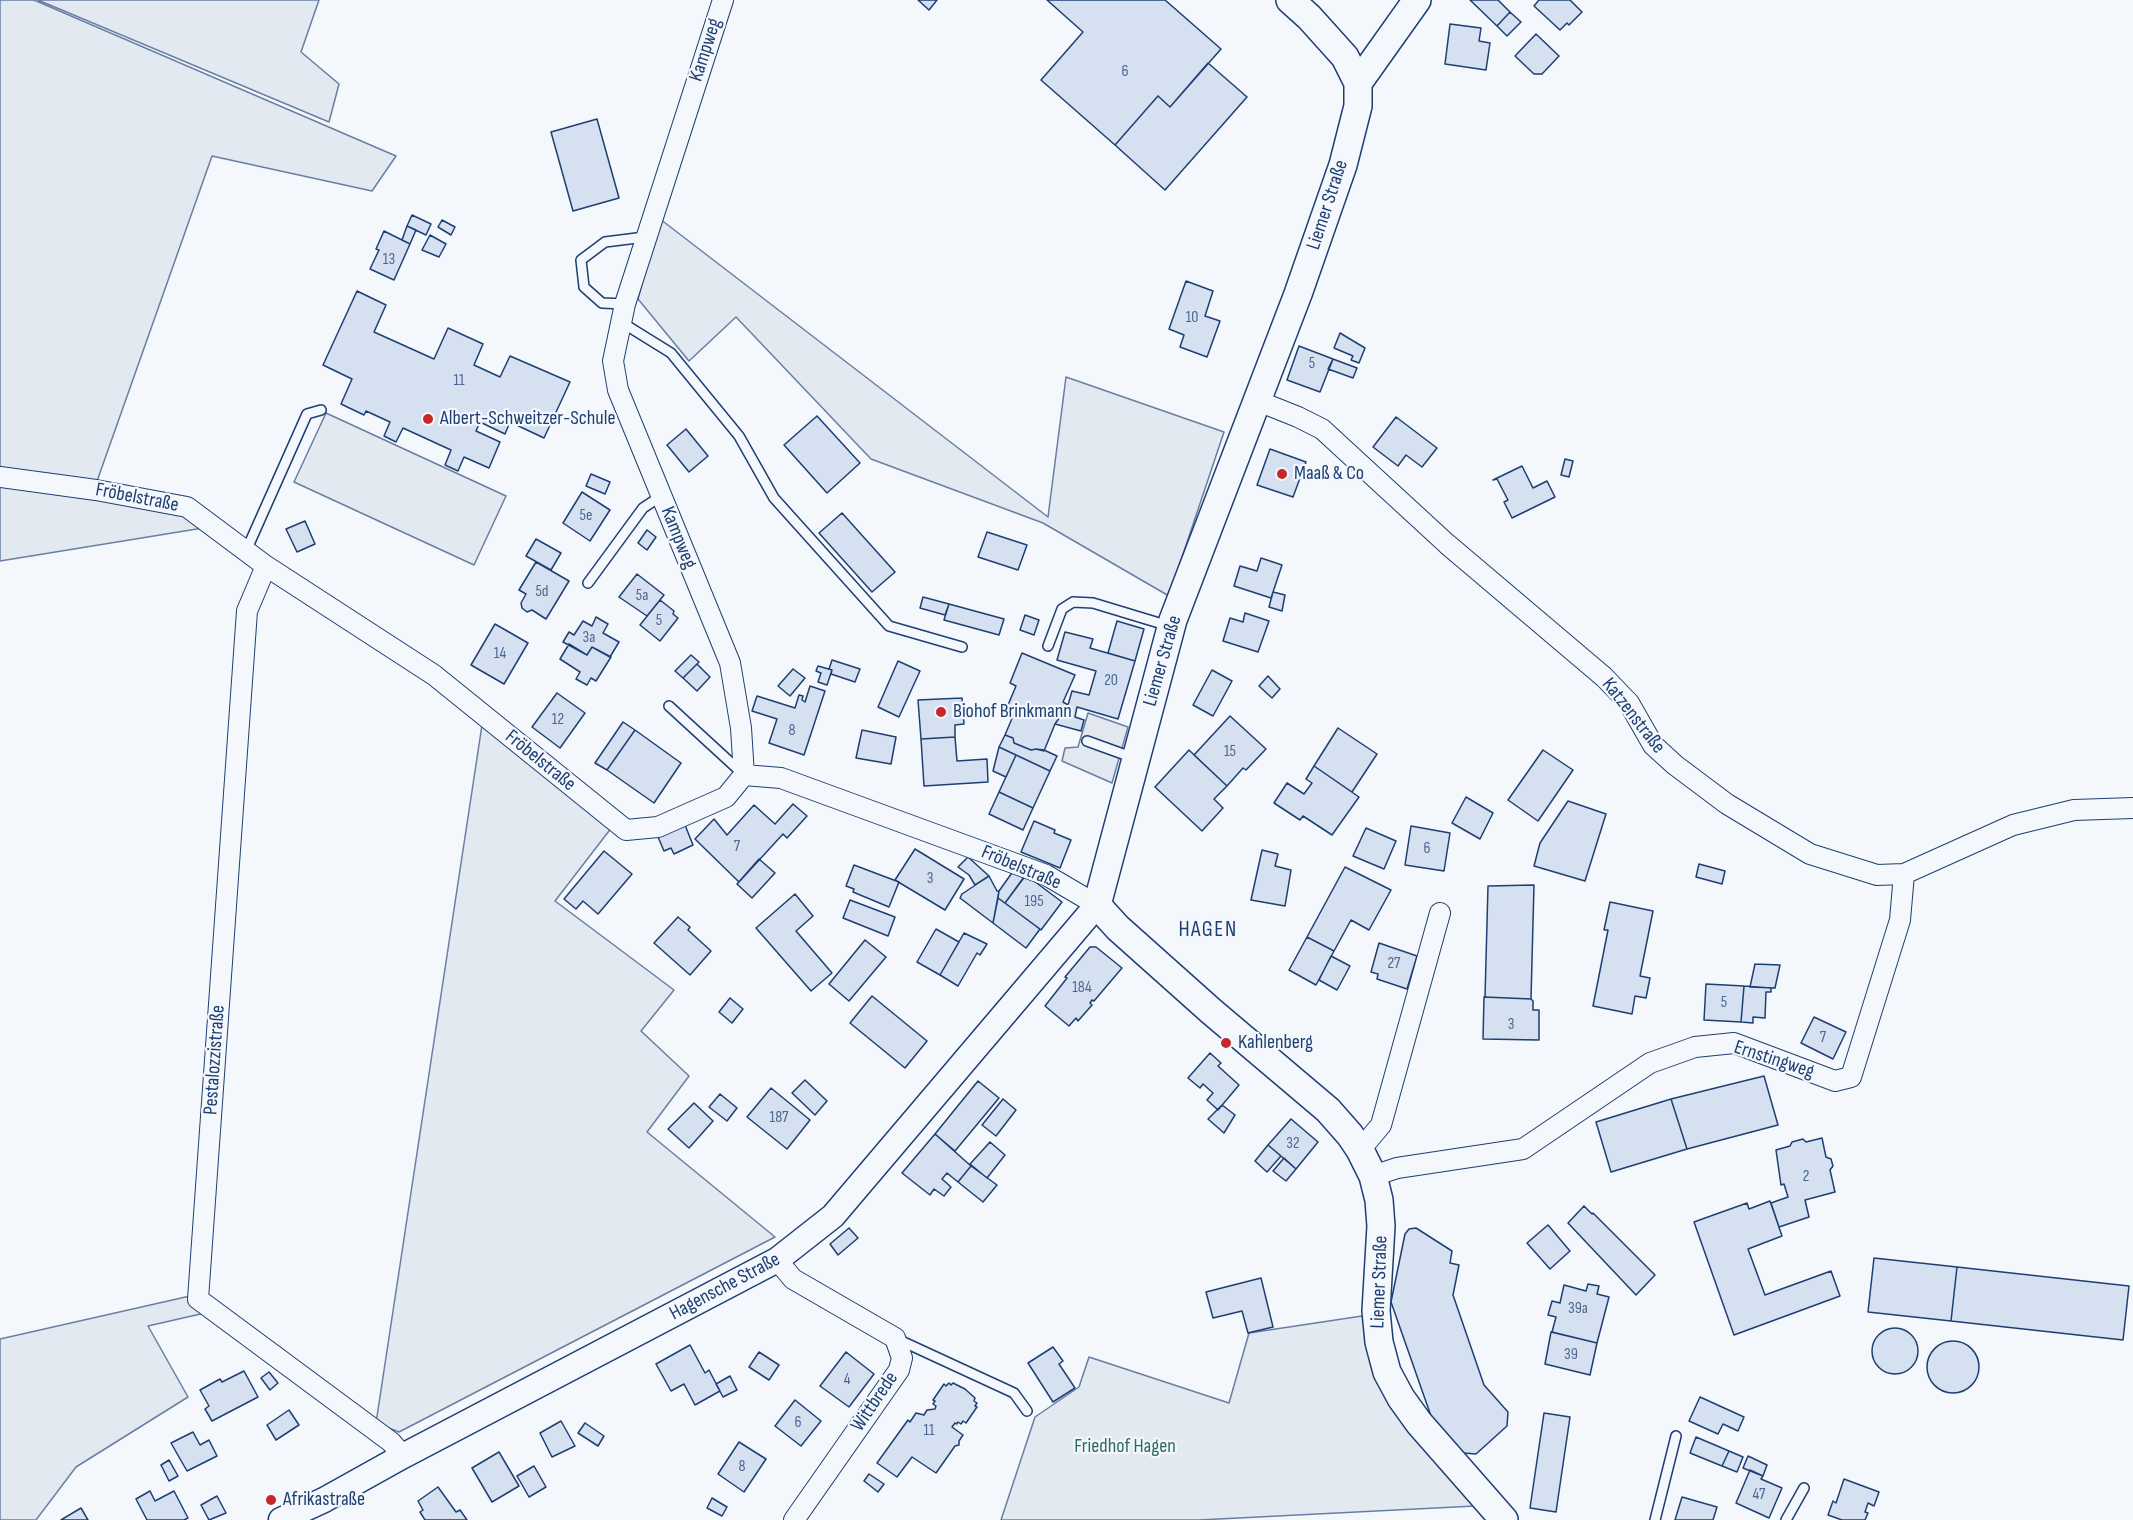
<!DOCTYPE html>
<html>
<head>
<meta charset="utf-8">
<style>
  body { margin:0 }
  canvas { display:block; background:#f4f7fb }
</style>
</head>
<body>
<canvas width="2133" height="1520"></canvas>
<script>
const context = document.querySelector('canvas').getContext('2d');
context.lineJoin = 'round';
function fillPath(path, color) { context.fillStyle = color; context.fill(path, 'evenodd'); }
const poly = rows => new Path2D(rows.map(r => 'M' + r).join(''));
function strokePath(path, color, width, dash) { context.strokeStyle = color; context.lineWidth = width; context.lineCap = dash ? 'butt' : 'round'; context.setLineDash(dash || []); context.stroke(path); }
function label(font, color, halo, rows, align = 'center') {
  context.font = font + ' "Sofia Sans Condensed",sans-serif'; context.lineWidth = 4.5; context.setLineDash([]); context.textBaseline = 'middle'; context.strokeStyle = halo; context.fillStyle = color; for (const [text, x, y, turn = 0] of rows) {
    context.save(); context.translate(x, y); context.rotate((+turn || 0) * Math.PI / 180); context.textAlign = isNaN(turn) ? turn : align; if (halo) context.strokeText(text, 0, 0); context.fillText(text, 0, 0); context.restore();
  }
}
const green = poly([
  [0,0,34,0,396,156,372,191,212,156,96,484,0,470,0,0],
  [38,0,319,0,301,52,339,84,329,122,38,0],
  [660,219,1048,517,1066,377,1224,432,1169,596,1043,523,871,459,736,317,689,361,638,299,660,219],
  [326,413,506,496,474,565,294,482,326,413],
  [0,483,181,513,203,528,0,561,0,483],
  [482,725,619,818,555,901,674,990,641,1031,689,1076,647,1132,775,1237,399,1432,376,1423,482,725],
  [190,1296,205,1313,148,1326,188,1397,76,1467,36,1520,0,1520,0,1339,190,1296],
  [1362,1316,1382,1377,1475,1506,1199,1520,1001,1520,1035,1417,1079,1387,1089,1357,1229,1403,1249,1333,1362,1316]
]);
const parking = poly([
  [1088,713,1128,727,1112,783,1062,761,1065,748,1078,747,1088,713]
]);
const building = poly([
  [918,0,937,0,929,10,918,0],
  [1047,0,1165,0,1221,49,1170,107,1158,96,1115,145,1041,80,1083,32,1047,0],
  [1470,0,1498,0,1510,12,1497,26,1470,0],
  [1539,0,1570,0,1582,12,1569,25,1567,23,1560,30,1534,6,1539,0],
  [1510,12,1521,22,1507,36,1497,26,1510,12],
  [1450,24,1481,28,1479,41,1490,43,1486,70,1445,64,1450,24],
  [1536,34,1559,56,1542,74,1534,74,1515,56,1536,34],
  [1208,63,1247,97,1165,190,1115,145,1158,96,1170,107,1208,63],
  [597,119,619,198,573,211,551,132,597,119],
  [412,215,431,224,426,235,407,226,412,215],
  [442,220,455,227,451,235,438,227,442,220],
  [407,226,416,230,410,244,402,240,407,226],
  [384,231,410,244,394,280,370,269,379,250,376,249,384,231],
  [430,235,446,244,439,257,422,250,430,235],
  [1186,281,1213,291,1205,316,1220,321,1207,357,1180,347,1184,335,1169,329,1186,281],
  [357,291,386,305,374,332,434,359,448,328,483,344,474,365,500,377,510,356,570,382,544,438,510,422,505,434,480,422,476,431,500,442,489,468,464,457,458,471,445,465,451,450,403,428,396,442,384,436,390,422,366,411,364,415,341,404,352,379,323,365,357,291],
  [1340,333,1365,348,1359,363,1351,360,1353,356,1334,348,1340,333],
  [1299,346,1333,359,1320,392,1287,380,1299,346],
  [1333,359,1357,368,1353,378,1328,369,1333,359],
  [817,416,860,463,827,493,784,445,817,416],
  [1396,417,1437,448,1422,467,1406,455,1398,466,1373,447,1396,417],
  [686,429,708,456,689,472,667,445,686,429],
  [1270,449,1306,462,1293,497,1257,485,1270,449],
  [1565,459,1573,461,1569,477,1561,475,1565,459],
  [1522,466,1533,488,1547,481,1555,497,1512,518,1504,502,1508,500,1497,479,1493,480,1522,466],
  [591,474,610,482,605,494,586,486,591,474],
  [582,492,610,510,590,541,563,523,582,492],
  [842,513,895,572,872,592,819,533,842,513],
  [305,521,315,544,297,552,286,529,305,521],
  [647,530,656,537,647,550,638,543,647,530],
  [987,532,1027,545,1018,570,978,557,987,532],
  [536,539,561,553,551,570,526,556,536,539],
  [1261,558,1282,565,1271,598,1234,586,1240,566,1257,571,1261,558],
  [536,562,569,581,546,619,532,610,527,612,522,608,521,603,526,594,519,590,536,562],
  [637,574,664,595,647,616,619,597,637,574],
  [1273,592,1285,595,1282,611,1269,607,1273,592],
  [923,597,949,604,945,615,920,608,923,597],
  [660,600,674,611,673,614,678,618,660,641,640,625,660,600],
  [949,604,1004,619,999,635,944,620,949,604],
  [1245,613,1269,621,1258,652,1223,641,1230,618,1243,622,1245,613],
  [1025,615,1039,620,1034,635,1020,630,1025,615],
  [596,617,608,624,603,633,619,642,610,657,592,647,587,655,563,642,569,632,574,635,583,621,592,626,596,617],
  [1117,621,1144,629,1135,661,1108,653,1117,621],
  [495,624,528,643,504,684,471,665,495,624],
  [1065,632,1093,639,1090,648,1135,661,1118,719,1077,707,1075,717,1084,720,1081,731,1055,724,1068,705,1072,691,1089,695,1096,671,1057,660,1065,632],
  [569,644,587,655,592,647,611,657,596,681,591,678,587,685,576,679,580,672,560,659,569,644],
  [1022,653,1075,675,1063,702,1068,705,1055,724,1044,751,1036,749,1031,750,1014,743,1013,738,1005,735,1016,709,1008,705,1016,686,1010,683,1022,653],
  [691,655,699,662,683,678,675,671,691,655],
  [832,660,860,669,855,682,831,674,832,670,829,669,832,660],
  [898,661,920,671,899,717,878,707,898,661],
  [697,664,710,677,697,691,683,678,697,664],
  [818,666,832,670,827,685,818,682,821,673,816,671,818,666],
  [793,669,805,678,790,696,778,686,793,669],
  [1212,670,1232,681,1213,716,1193,705,1212,670],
  [1268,676,1280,689,1272,698,1259,686,1268,676],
  [810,686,825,691,804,755,769,743,777,719,752,711,757,696,795,708,799,695,803,696,802,700,805,702,810,686],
  [557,693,585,713,560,748,532,727,557,693],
  [962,698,964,724,955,725,955,737,921,739,918,700,962,698],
  [1230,716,1266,749,1246,770,1243,768,1227,786,1194,755,1230,716],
  [623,722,635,730,607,770,595,763,623,722],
  [1338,728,1377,754,1352,792,1314,766,1338,728],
  [635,730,681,763,654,803,607,770,635,730],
  [862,730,896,737,891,764,856,758,862,730],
  [1005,735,1013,738,1014,743,1031,750,1036,749,1044,750,1057,756,1050,771,999,747,1005,735],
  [955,737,957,761,987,759,988,782,924,786,921,739,955,737],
  [999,747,1016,755,1006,777,993,771,999,747],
  [1189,750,1227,786,1214,799,1223,808,1202,831,1155,787,1189,750],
  [1543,750,1573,770,1538,821,1508,800,1543,750],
  [1016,755,1050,771,1033,808,999,792,1016,755],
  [1314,766,1359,797,1332,835,1303,816,1300,820,1274,803,1287,783,1304,794,1312,783,1306,779,1314,766],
  [999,792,1033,808,1023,830,989,814,999,792],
  [1466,797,1493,813,1480,839,1452,823,1466,797],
  [1568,801,1606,814,1585,881,1534,866,1540,843,1568,801],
  [793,804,807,816,787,838,783,834,739,882,695,839,714,819,727,835,754,805,775,824,793,804],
  [1034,821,1055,830,1054,833,1071,840,1060,868,1021,852,1034,821],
  [685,825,693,845,674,854,671,848,664,851,658,837,685,825],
  [1411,826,1450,833,1444,871,1405,865,1411,826],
  [1366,828,1396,841,1384,869,1353,856,1366,828],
  [915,849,964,879,945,910,895,880,915,849],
  [1262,850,1278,854,1275,866,1291,870,1285,906,1251,900,1262,850],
  [604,851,632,874,598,914,583,901,576,909,564,899,604,851],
  [968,857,989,876,975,885,969,875,958,867,968,857],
  [759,859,775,873,752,898,737,884,759,859],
  [1699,864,1725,871,1722,884,1696,877,1699,864],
  [854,865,899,882,889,907,853,892,854,889,846,886,854,865],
  [1345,867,1391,890,1369,930,1351,920,1334,951,1307,937,1345,867],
  [1014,870,1024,877,1005,903,998,898,999,891,1014,870],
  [1026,875,1062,902,1041,930,1005,903,1026,875],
  [989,876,997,891,999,891,993,923,960,898,962,894,989,876],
  [1534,885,1531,999,1485,997,1488,886,1534,885],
  [795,894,813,916,796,931,832,973,811,991,756,928,795,894],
  [998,898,1040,929,1026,948,993,923,998,898],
  [850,900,895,917,888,936,843,918,850,900],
  [1610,902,1653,911,1640,976,1650,978,1646,998,1635,996,1632,1014,1593,1006,1608,930,1604,930,1610,902],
  [678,917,690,927,688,930,711,951,690,975,654,943,678,917],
  [936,929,959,942,940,975,917,962,936,929],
  [964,933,987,944,980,955,977,953,958,986,940,975,964,933],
  [1307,937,1334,951,1316,985,1289,970,1307,937],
  [865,940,886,957,849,1001,829,984,865,940],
  [1379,943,1417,956,1407,989,1377,979,1378,974,1371,972,1379,943],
  [1090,947,1096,947,1122,968,1094,1001,1092,1000,1090,1003,1092,1005,1078,1021,1076,1018,1069,1026,1045,1006,1067,978,1065,977,1090,947],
  [1331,956,1350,966,1337,990,1319,980,1331,956],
  [1755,964,1780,965,1775,988,1750,987,1755,964],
  [1706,984,1744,986,1741,1022,1704,1020,1706,984],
  [1744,986,1771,988,1771,992,1766,992,1765,1018,1753,1017,1753,1023,1741,1022,1744,986],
  [872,996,927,1041,905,1068,850,1023,872,996],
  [1484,997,1531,999,1533,1001,1533,1010,1539,1010,1539,1040,1483,1039,1484,997],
  [730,998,743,1009,732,1023,719,1012,730,998],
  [1814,1017,1846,1032,1833,1059,1801,1043,1814,1017],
  [1210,1053,1221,1063,1218,1066,1239,1085,1218,1110,1207,1100,1213,1093,1203,1084,1200,1088,1188,1078,1210,1053],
  [1764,1076,1778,1125,1687,1149,1671,1099,1764,1076],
  [805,1080,827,1101,815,1115,792,1093,805,1080],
  [978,1081,999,1098,955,1151,935,1134,978,1081],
  [771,1088,810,1120,787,1149,747,1117,771,1088],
  [720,1094,737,1108,727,1121,709,1107,720,1094],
  [1003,1099,1016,1110,996,1136,982,1125,1003,1099],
  [1671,1099,1687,1149,1611,1172,1596,1122,1671,1099],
  [694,1103,713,1121,689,1148,668,1129,694,1103],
  [1222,1105,1235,1115,1224,1133,1208,1119,1222,1105],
  [1291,1119,1318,1142,1296,1169,1268,1145,1291,1119],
  [935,1134,971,1166,958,1182,947,1173,942,1179,951,1187,944,1196,934,1189,930,1195,902,1173,935,1134],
  [1822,1138,1826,1157,1831,1159,1833,1166,1830,1170,1835,1192,1805,1200,1809,1217,1779,1227,1771,1203,1788,1197,1784,1184,1781,1185,1776,1150,1790,1146,1792,1142,1803,1139,1806,1142,1822,1138],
  [990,1142,1005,1155,987,1178,970,1164,990,1142],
  [1268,1145,1281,1156,1267,1172,1255,1161,1268,1145],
  [1284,1158,1296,1169,1286,1181,1273,1171,1284,1158],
  [971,1166,997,1185,983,1202,958,1182,971,1166],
  [1770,1201,1782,1236,1748,1249,1765,1295,1831,1271,1840,1296,1734,1335,1694,1222,1747,1203,1749,1209,1770,1201],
  [1584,1206,1592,1214,1593,1213,1655,1275,1636,1295,1568,1223,1584,1206],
  [1548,1225,1570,1251,1550,1269,1527,1243,1548,1225],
  [849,1228,858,1238,838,1255,830,1244,849,1228],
  [1416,1228,1452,1251,1450,1263,1459,1265,1453,1295,1484,1385,1508,1412,1507,1426,1476,1454,1463,1453,1431,1416,1391,1302,1405,1234,1409,1229,1416,1228],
  [1874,1258,1957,1267,1951,1321,1868,1312,1874,1258],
  [1957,1267,2129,1286,2123,1340,1951,1321,1957,1267],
  [1261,1278,1273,1327,1248,1333,1242,1311,1213,1318,1206,1292,1261,1278],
  [1588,1284,1599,1286,1597,1294,1609,1297,1597,1343,1552,1332,1556,1317,1548,1315,1552,1301,1560,1303,1564,1285,1586,1291,1588,1284],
  '1872 1351a23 23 0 1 1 46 0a23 23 0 1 1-46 0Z',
  [1551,1332,1597,1343,1590,1375,1545,1364,1551,1332],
  '1927 1367a26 26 0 1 1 52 0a26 26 0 1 1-52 0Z',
  [690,1345,705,1373,709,1370,720,1391,695,1405,684,1384,671,1391,656,1364,690,1345],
  [1053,1347,1063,1361,1059,1364,1075,1388,1053,1402,1028,1363,1053,1347],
  [759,1352,779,1365,769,1380,749,1367,759,1352],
  [846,1352,874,1374,849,1407,820,1386,846,1352],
  [244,1371,258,1397,212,1421,205,1409,209,1406,200,1390,220,1379,222,1382,244,1371],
  [269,1372,278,1383,270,1390,261,1378,269,1372],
  [730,1376,737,1390,723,1397,716,1384,730,1376],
  [949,1383,951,1385,953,1383,965,1389,975,1398,974,1401,977,1403,975,1406,977,1407,966,1423,963,1421,961,1424,958,1422,957,1424,955,1423,952,1427,963,1435,959,1441,959,1445,955,1446,936,1473,912,1457,897,1477,877,1463,908,1420,910,1422,916,1413,924,1415,927,1410,935,1409,936,1406,933,1404,935,1401,933,1400,944,1384,946,1386,949,1383],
  [1700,1397,1744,1417,1738,1431,1723,1424,1718,1434,1689,1421,1700,1397],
  [795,1400,821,1421,801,1446,775,1426,795,1400],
  [289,1410,299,1425,276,1440,267,1425,289,1410],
  [1544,1413,1570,1417,1556,1512,1530,1508,1544,1413],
  [561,1421,575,1446,552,1457,540,1433,561,1421],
  [585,1423,604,1436,598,1446,578,1433,585,1423],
  [193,1432,200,1445,209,1440,217,1456,187,1471,171,1443,193,1432],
  [1696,1437,1729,1451,1722,1466,1690,1453,1696,1437],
  [739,1442,766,1459,744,1492,718,1474,739,1442],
  [1729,1451,1743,1457,1737,1472,1722,1466,1729,1451],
  [499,1452,519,1486,492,1502,472,1468,499,1452],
  [1748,1456,1767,1465,1763,1476,1743,1468,1748,1456],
  [169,1460,178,1476,169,1481,161,1465,169,1460],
  [534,1466,546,1487,529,1497,517,1476,534,1466],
  [1750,1470,1763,1476,1761,1479,1782,1488,1769,1518,1736,1503,1750,1470],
  [869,1474,884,1484,878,1492,864,1481,869,1474],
  [1844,1479,1879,1492,1874,1506,1868,1503,1865,1512,1868,1513,1865,1520,1842,1520,1828,1515,1833,1501,1836,1503,1844,1479],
  [438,1487,456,1512,460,1510,467,1520,425,1520,420,1512,423,1510,418,1501,438,1487],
  [150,1491,155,1501,174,1491,188,1518,184,1520,147,1520,136,1499,150,1491],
  [217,1496,226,1513,209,1520,201,1505,217,1496],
  [1682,1497,1717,1507,1713,1520,1675,1520,1682,1497],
  [712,1498,727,1507,722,1516,707,1508,712,1498],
  [81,1508,88,1520,61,1520,81,1508]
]);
const service = poly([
  [625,304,602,303,584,287,581,260,605,242,645,237],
  [621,322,671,353,739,436,774,498,889,626,962,647],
  [246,551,307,414,321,410],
  [588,583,643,508,661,496],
  [1048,646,1062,609,1073,602,1093,603,1169,626],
  [669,706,742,773],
  [1087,741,1134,758],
  [897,1339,1014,1393,1027,1411],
  [1655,1520,1676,1436],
  [1786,1520,1804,1488]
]);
const minor = poly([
  [723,0,625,304,613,361,618,390,730,663,741,728,744,775],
  [1258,401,1298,417,1322,429,1447,544,1604,677,1629,703,1653,745,1675,765,1727,804,1810,854,1877,875,1904,874,2013,825,2074,810,2133,808],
  [0,477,96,490,187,507,266,566,434,675,626,830,658,827,726,797,744,775,781,778,1046,875,1097,905],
  [266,566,247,611,198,1299,391,1442,403,1456],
  [1360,1150,1381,1125,1440,913],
  [1373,1176,1397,1168,1523,1149,1650,1063,1695,1047,1734,1043,1835,1081,1851,1077,1900,920,1904,874],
  [777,1260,793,1279,895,1338,902,1358,899,1370,794,1520]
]);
const tertiary = poly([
  [281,1520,324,1500,403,1456,777,1260,833,1216,1097,905]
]);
const secondary = poly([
  [1290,0,1309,17,1345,57,1358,83,1358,106,1343,165,1298,294,1173,620,1097,905,1118,928,1211,1011,1328,1110,1350,1135,1360,1150,1373,1176,1379,1200,1381,1226,1376,1311,1379,1342,1387,1372,1401,1398,1419,1423,1504,1520],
  [1358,83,1417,0]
]);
const markers = [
  [428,419,6,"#c62828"],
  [1282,474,6,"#c62828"],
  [941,712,6,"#c62828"],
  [1226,1043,6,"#c62828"],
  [271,1500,6,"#c62828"]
];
const numberNames = [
  ["6",1125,72],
  ["13",389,260],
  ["10",1192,318],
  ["5",1312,364],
  ["11",459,381],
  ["5e",586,516],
  ["5d",542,592],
  ["5a",642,596],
  ["5",659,621],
  ["3a",589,638],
  ["14",500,654],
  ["20",1111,681],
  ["12",558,720],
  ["8",792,731],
  ["15",1230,752],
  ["7",737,847],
  ["6",1427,849],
  ["3",930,879],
  ["195",1034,902],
  ["27",1394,964],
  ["184",1082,988],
  ["5",1724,1003],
  ["3",1511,1025],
  ["7",1823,1038],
  ["187",779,1118],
  ["32",1293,1144],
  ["2",1806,1177],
  ["39a",1578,1309],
  ["39",1571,1355],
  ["4",847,1380],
  ["6",798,1423],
  ["11",929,1431],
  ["8",742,1467],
  ["47",1759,1495]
];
const streetNames = [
  ["Kampweg",706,50,-72],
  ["Liemer Straße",1328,205,-72],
  ["Fröbelstraße",137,498,11],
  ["Kampweg",678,538,68],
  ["Liemer Straße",1163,661,-74],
  ["Katzenstraße",1633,716,52],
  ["Fröbelstraße",540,761,39],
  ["Fröbelstraße",1021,868,23],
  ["Pestalozzistraße",215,1060,-86],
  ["Ernstingweg",1774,1060,18],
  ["Liemer Straße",1380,1282,-88],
  ["Hagensche Straße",725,1287,-28],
  ["Wittbrede",875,1402,-56]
];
const poiNames = [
  ["Albert-Schweitzer-Schule",440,419],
  ["Maaß & Co",1294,474],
  ["Biohof Brinkmann",953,712],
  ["Kahlenberg",1238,1043],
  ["Afrikastraße",283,1500]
];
const parkNames = [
  ["Friedhof Hagen",1125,1447]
];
const quarterNames = [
  ["HAGEN",1208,930]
];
fillPath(green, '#e3e9f0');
strokePath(green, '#687fa3', 1.5);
fillPath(parking, '#e3e8f0');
strokePath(parking, '#687fa3', 1.5);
fillPath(building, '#d5e0f0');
strokePath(building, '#1d3f73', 1.5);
strokePath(service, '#1d3f73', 12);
strokePath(minor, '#1d3f73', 22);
strokePath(tertiary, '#1d3f73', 27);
strokePath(secondary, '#1d3f73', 30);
strokePath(service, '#f4f7fb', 9);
strokePath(minor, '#f4f7fb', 20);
strokePath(tertiary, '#f4f7fb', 24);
strokePath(secondary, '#f4f7fb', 27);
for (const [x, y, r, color] of markers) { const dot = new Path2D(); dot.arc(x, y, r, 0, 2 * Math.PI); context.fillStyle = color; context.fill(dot); strokePath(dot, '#f4f7fb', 2); }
label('16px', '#4b6792', null, numberNames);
label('20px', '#1d3f73', '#f4f7fb', streetNames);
label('20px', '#1d3f73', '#f4f7fb', poiNames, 'left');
label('20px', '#2c6c60', '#f4f7fb', parkNames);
context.letterSpacing = '1.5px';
label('22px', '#1d3f73', '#f4f7fb', quarterNames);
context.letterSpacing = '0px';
</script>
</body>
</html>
